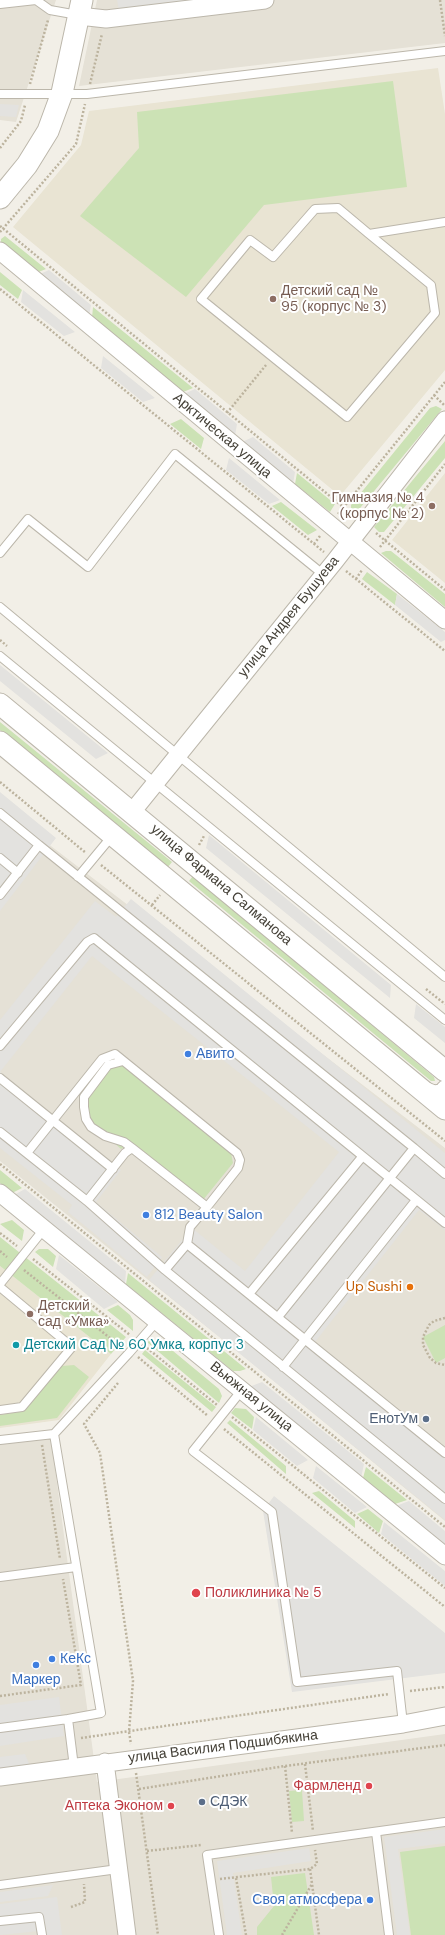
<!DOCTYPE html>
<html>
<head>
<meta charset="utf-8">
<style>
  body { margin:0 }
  canvas { display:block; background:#f2efe7 }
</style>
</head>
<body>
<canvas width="445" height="1935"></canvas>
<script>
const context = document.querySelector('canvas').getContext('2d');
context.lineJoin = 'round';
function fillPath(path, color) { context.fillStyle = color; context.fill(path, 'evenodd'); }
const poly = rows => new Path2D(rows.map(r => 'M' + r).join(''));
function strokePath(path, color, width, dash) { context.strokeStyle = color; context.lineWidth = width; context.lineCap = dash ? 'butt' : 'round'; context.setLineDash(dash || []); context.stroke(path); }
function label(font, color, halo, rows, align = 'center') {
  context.font = font + ' "DM Sans",sans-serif'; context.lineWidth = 4; context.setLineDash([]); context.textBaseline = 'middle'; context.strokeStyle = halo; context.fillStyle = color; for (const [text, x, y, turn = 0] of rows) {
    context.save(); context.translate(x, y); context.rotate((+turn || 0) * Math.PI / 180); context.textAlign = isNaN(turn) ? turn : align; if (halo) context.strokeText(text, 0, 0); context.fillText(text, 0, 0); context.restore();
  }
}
const residential = poly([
  [0,0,56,0,16,122,0,120],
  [97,0,445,0,445,43,79,86],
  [0,807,445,1148,445,1521,253,1364,0,1161],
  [50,1431,97,1782,445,1734,445,1935,0,1935,0,1437]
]);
const education = poly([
  [438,68,445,114,445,370,340,496,13,227,81,145,89,111],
  [445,473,445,583,392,540],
  [0,1266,111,1354,59,1420,0,1428]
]);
const green = poly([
  [393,81,407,187,264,205,186,297,80,216,139,148,137,112],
  [5,236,46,269,36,273,1,244,1,239],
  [0,272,22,290,18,299,0,285],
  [93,307,193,388,183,392,92,318],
  [436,406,442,409,356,513,351,509,351,505,430,408],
  [181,419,204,438,201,449,170,424],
  [445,441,445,458,384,532,379,532,374,527],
  [297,473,335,504,330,512,295,484],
  [281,502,317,530,308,535,272,506],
  [386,551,391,551,445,594,445,607,381,553],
  [367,572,397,594,395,605,362,579],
  [0,722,172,862,168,867,0,730],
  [193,876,434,1077,435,1081,431,1081,189,881],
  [123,1063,231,1153,233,1163,203,1200,131,1142,121,1149,89,1120,86,1097,106,1072,115,1065],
  [0,1170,22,1188,12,1193,0,1183],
  [12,1220,24,1230,22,1241,0,1224],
  [0,1237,126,1337,111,1354,0,1266],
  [39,1249,48,1249,56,1256,53,1267,35,1252],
  [128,1273,246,1369,240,1371,233,1371,126,1284],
  [118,1305,130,1315,133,1320,133,1331,107,1310],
  [445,1325,445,1358,436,1363,423,1337],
  [154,1339,161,1341,219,1389,222,1396,219,1403,147,1342],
  [145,1350,216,1407,212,1412,142,1354],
  [74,1365,89,1377,57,1418,0,1426,0,1415,24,1411,62,1366],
  [235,1408,246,1409,254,1417,252,1429,231,1413],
  [230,1420,286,1466,286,1474,227,1423],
  [366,1467,407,1500,395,1504,363,1478],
  [319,1491,355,1521,355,1528,312,1493],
  [368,1509,383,1521,379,1533,357,1514],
  [302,1790,304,1821,292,1822,289,1791],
  [445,1846,445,1935,411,1935,400,1852],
  [305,1873,314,1935,257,1935,257,1927,274,1906,271,1877]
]);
const parking = poly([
  [117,0,211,0,119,11],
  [0,104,19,105,16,117,0,116],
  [49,270,91,305,89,316,38,275],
  [23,290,75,332,64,336,21,302],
  [103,356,155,398,143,402,101,368],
  [195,389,237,424,235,436,184,394],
  [253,437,295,472,293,484,242,442],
  [229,458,280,500,269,504,226,470],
  [397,594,445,632,445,640,441,642,395,605],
  [0,665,108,753,96,759,0,681],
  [0,792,56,838,0,911],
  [209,835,391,985,390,998,206,848],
  [131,899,445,1153,445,1230,419,1210,315,1342,445,1448,445,1520,149,1280,192,1228,245,1271,339,1152,92,956,0,1072,121,1170,96,1202,162,1257,147,1277,68,1212,72,1205,0,1148,0,1020,95,901,116,917],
  [416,1004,445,1027,445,1043,414,1018],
  [25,1189,126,1271,125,1284,14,1195],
  [59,1255,118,1302,104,1309,56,1269],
  [262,1382,364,1464,361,1478,249,1387],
  [256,1417,308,1460,297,1466,253,1430],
  [316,1466,367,1507,355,1513,313,1478],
  [274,1496,445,1633,445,1673,292,1692,263,1511],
  [409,1501,445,1531,445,1546,396,1506],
  [384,1522,445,1571,445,1586,381,1534],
  [59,1697,64,1736,0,1746,0,1705],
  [25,1754,30,1766,0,1770,0,1757],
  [445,1829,445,1843,398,1849,410,1935,397,1935,384,1837],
  [309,1848,311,1861,233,1873,242,1935,227,1935,217,1861],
  [53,1885,48,1896,0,1902,0,1892],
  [57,1897,62,1935,40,1935,39,1931,0,1935,0,1904]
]);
const path = poly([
  [440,0,445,36],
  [30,84,48,20],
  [90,84,102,34],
  [0,148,21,121,25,105],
  [0,226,353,515],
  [0,232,76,144,85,104],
  [0,289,324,552],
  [434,395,444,405],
  [227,413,266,365],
  [338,514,445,382],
  [376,533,445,590],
  [314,544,320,536],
  [380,547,445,464],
  [346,571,445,651],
  [356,579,362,570],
  [0,640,7,646],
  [0,782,86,853],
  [199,845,204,836],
  [101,865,445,1141],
  [152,905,160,895],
  [426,989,445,1004],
  [0,1164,445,1527],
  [0,1233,17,1246],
  [0,1251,7,1257],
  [33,1259,130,1335],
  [24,1270,120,1346],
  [445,1318,434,1321,429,1325,423,1337,423,1345,430,1358,436,1363,445,1365],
  [147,1348,217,1405],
  [138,1357,208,1416],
  [118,1383,84,1424,100,1453,133,1681,129,1732,131,1744],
  [232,1417,445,1588],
  [224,1429,445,1607],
  [42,1445,60,1559],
  [410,1691,445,1687],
  [0,1696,81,1685,63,1579],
  [81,1738,389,1694],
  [305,1764,313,1831],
  [285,1766,292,1833],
  [136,1773,158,1935],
  [139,1789,285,1766,445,1745],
  [147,1851,201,1845],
  [310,1869,319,1935],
  [236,1878,246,1935],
  [220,1879,310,1869,317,1864,315,1850],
  [71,1907,85,1902,84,1884],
  [282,1935,312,1884]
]);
const service = poly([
  [36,0,50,10,78,15],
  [0,4,36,0],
  [0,94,87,94,445,51],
  [369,234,431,285,435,313,347,417,201,299,250,240,273,257,315,209,338,208,369,234,445,222],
  [0,553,28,519,88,567,175,454,324,575],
  [0,607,445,977],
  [0,656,445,1020],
  [0,813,39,845,0,895],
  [39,845,414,1148,278,1317],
  [0,858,18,873],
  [78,877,112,836],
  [0,1046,87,942,94,938,445,1223],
  [123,1061,108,1065,84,1097,84,1107,86,1119,91,1127,105,1136,124,1142,132,1148],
  [0,1078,113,1169],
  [0,1132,87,1201,165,1270,445,1499],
  [414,1148,445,1174],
  [27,1153,102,1059,115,1054,237,1153,240,1160,238,1168,207,1207],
  [87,1201,125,1153,132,1148,207,1207,190,1227,187,1244,165,1270],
  [187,1244,445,1453],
  [0,1284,44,1229],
  [0,1287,72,1347,22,1407,0,1410],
  [249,1294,362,1157],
  [283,1367,416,1200],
  [242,1390,193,1451,272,1512,297,1682,397,1671,403,1724],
  [54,1434,101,1713,68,1719,74,1767],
  [0,1440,54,1434,129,1353,157,1321],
  [0,1577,76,1567],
  [0,1728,68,1719],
  [376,1832,389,1935],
  [0,1885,118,1869],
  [0,1921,39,1917,42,1935],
  [219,1935,207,1855,445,1822]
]);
const minor = poly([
  [79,16,106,19,265,0],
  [0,251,445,620],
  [132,812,335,561,445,420],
  [421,1089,434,1094,442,1093,445,1089],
  [0,1193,445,1556],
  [105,1762,127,1935],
  [0,1777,403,1724,445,1716]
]);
const tertiary = poly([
  [0,198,27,165,48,131,62,93,82,0],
  [0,704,445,1071],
  [0,742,445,1109]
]);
const markers = [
  [273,299,4,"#8d6e63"],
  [432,506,4,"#8d6e63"],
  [188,1054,4,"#3f7fe0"],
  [146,1215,4,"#3f7fe0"],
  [410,1287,4,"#e8710a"],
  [30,1314,4,"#8d6e63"],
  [16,1345,4,"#0f9aa8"],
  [426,1419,4,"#5c6f8a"],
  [196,1593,5,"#e0444e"],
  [52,1659,4,"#3f7fe0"],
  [36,1665,4,"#3f7fe0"],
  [369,1786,4,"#e0444e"],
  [202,1802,4,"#5c6f8a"],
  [171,1806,4,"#e0444e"],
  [370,1900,4,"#3f7fe0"]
];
const educationNames = [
  ["Детский сад №",281,291],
  ["95 (корпус № 3)",281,307],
  ["Гимназия № 4",424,498,"right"],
  ["(корпус № 2)",424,514,"right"],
  ["Детский",38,1306],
  ["сад «Умка»",38,1322]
];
const streetNames = [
  ["Арктическая улица",222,436,40],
  ["улица Андрея Бушуева",289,617,-51],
  ["улица Фармана Салманова",221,885,40],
  ["Вьюжная улица",251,1397,39],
  ["улица Василия Подшибякина",223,1747,-7]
];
const shopNames = [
  ["Авито",196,1054],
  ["812 Beauty Salon",154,1215],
  ["КеКс",60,1659],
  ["Маркер",36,1680,"center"],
  ["Своя атмосфера",362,1900,"right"]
];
const foodNames = [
  ["Up Sushi",402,1287]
];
const cultureNames = [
  ["Детский Сад № 60 Умка, корпус 3",24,1345]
];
const serviceNames = [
  ["ЕнотУм",418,1419],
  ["СДЭК",210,1802,"left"]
];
const healthNames = [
  ["Поликлиника № 5",205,1593,"left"],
  ["Фармленд",361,1786],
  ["Аптека Эконом",163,1806]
];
fillPath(residential, '#e5e1d6');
fillPath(education, '#e9e4d3');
fillPath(green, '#cce2b5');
fillPath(parking, '#e3e2df');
strokePath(service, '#bcb7ab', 10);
strokePath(minor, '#bcb7ab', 19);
strokePath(tertiary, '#bcb7ab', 23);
strokePath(path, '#bcb39e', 2.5, [2, 2]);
strokePath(service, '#fff', 8);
strokePath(minor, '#fff', 17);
strokePath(tertiary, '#fff', 21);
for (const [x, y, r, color] of markers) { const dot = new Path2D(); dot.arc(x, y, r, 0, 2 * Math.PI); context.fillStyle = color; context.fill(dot); strokePath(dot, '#fff', 1.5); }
label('14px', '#785e54', '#fff', educationNames, 'left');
label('14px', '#444037', '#fff', streetNames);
label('14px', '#366cbe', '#fff', shopNames, 'left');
label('14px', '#c56008', '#fff', foodNames, 'right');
label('14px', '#0d838f', '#fff', cultureNames, 'left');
label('14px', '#4e5e75', '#fff', serviceNames, 'right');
label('14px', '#be3a42', '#fff', healthNames, 'right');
</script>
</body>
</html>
